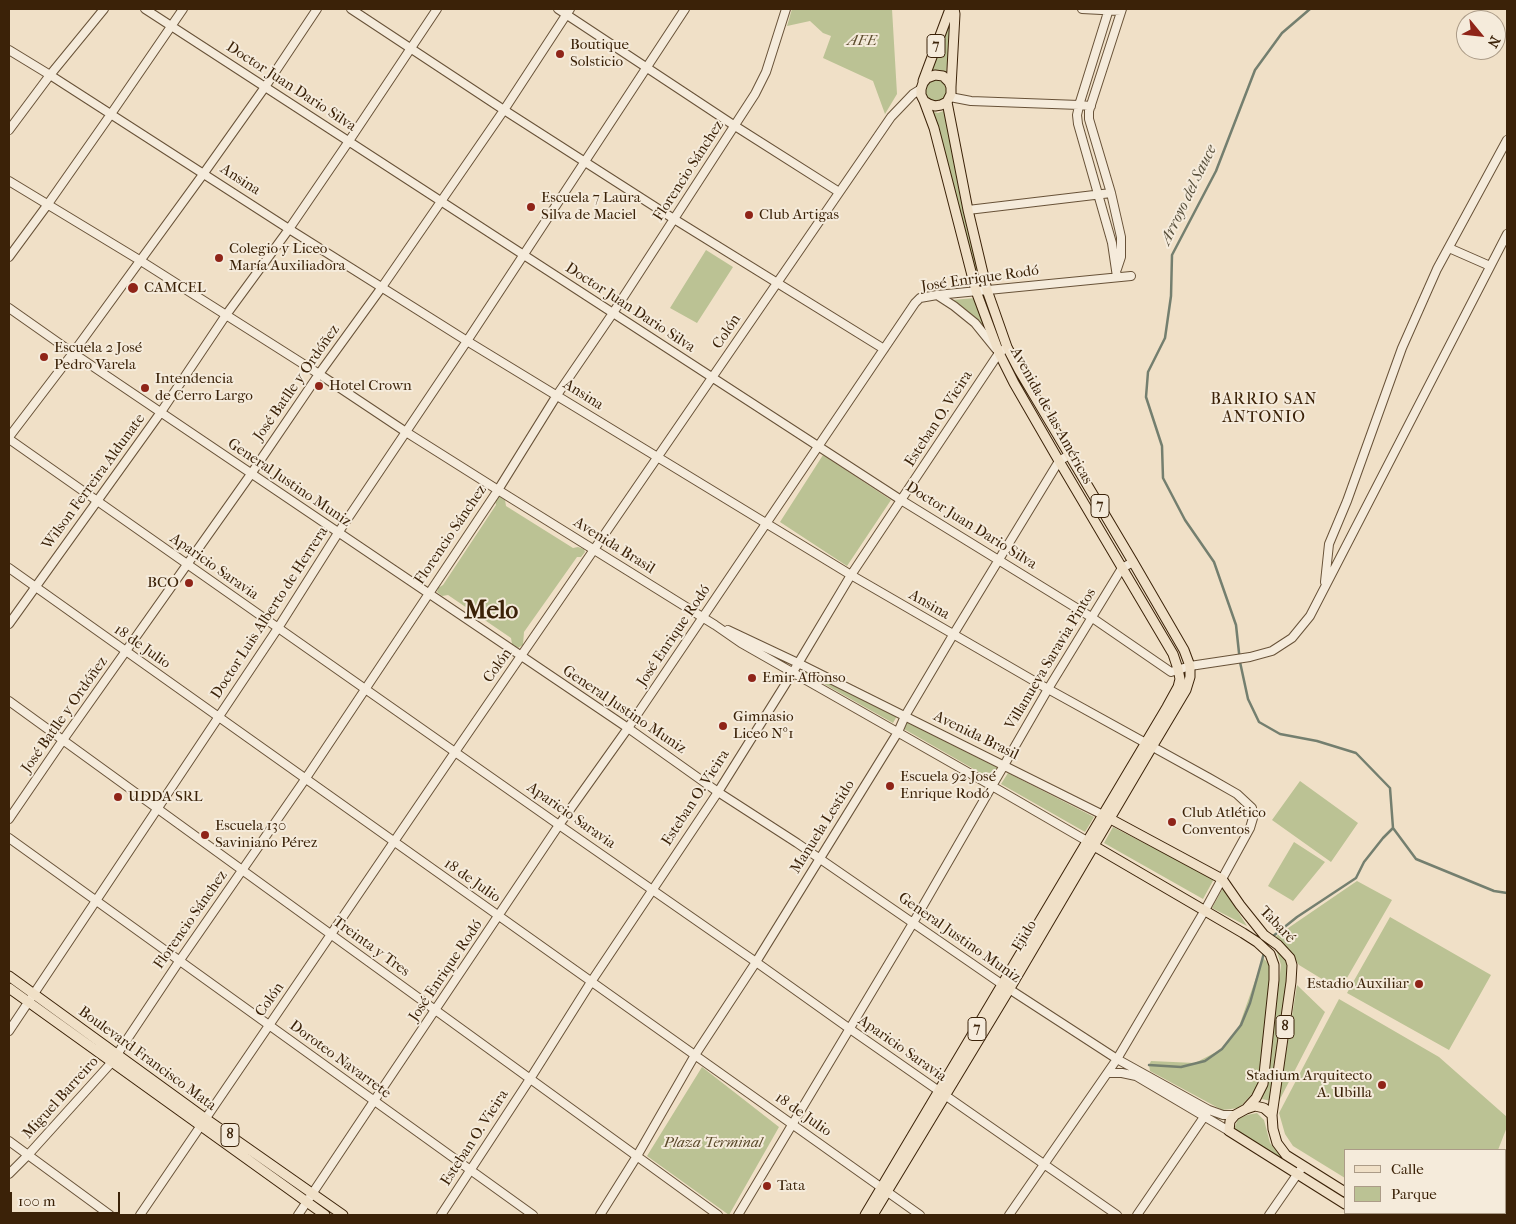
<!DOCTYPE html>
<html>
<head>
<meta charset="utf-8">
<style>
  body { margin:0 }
  #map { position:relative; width:1516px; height:1224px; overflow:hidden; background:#f0e0c7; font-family:"IM FELL French Canon",serif }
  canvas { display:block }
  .frame { position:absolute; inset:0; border:10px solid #3b2208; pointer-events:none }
  .legend { position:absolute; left:1344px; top:1149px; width:162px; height:65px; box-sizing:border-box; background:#f5ebdb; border:1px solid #ab9b87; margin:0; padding:6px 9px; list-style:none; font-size:15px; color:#3b2208 }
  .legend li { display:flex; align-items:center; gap:10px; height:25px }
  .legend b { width:25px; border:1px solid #ab9b87 }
  .north { position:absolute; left:1456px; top:10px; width:50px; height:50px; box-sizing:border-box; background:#f5ebdb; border:1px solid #ab9b87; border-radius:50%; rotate:118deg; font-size:14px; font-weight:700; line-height:20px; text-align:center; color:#3b2208 }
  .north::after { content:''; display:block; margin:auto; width:18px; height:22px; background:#8f2418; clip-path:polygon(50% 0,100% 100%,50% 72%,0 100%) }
  .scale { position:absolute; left:10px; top:1192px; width:110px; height:22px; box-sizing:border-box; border:2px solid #3b2208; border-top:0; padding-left:6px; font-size:15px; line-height:18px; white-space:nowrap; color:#3b2208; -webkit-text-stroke:4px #f5ebdb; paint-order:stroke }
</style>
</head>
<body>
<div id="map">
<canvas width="1516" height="1224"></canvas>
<div class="frame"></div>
<ul class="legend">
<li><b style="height:6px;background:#f0e0c7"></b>Calle</li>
<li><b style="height:14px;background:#bbc294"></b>Parque</li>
</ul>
<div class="north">N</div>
<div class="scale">100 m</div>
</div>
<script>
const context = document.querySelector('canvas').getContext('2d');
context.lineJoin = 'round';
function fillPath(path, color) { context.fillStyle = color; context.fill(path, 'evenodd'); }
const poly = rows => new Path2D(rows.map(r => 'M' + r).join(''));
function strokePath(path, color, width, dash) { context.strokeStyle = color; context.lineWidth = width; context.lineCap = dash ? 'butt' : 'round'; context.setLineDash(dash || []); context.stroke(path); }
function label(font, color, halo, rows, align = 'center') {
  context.font = font + ' "IM FELL French Canon",serif'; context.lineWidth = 4; context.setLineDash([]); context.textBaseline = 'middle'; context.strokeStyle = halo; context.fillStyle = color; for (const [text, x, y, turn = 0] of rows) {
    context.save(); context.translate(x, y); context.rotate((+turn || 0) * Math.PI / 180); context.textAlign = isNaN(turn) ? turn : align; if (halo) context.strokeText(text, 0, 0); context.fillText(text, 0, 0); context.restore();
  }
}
const green = poly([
  [792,9,892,9,897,94,885,114,873,81,823,58,831,36,823,33,810,21,787,26],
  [952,14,946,75,930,74],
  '924 91a12 12 0 1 1 24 0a12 12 0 1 1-24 0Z',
  [946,110,952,154,985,288,979,289,930,111,938,113],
  [706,250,733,267,697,323,670,308],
  [975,298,990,337,952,300],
  [823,455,891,500,847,566,780,522],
  [499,496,505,500,506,506,573,548,578,547,584,549,585,552,581,557,577,557,524,632,523,645,518,648,512,644,511,638,448,595,442,596,437,592,438,588,443,585,496,505,495,501],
  [805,669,897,716,893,723,803,672],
  [907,722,998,768,991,779,904,729],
  [1008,773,1094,817,1085,832,1001,784],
  [1300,781,1358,823,1331,862,1272,820],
  [1113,827,1214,879,1203,899,1104,843],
  [1294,842,1325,862,1293,901,1268,886],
  [1357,881,1392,900,1340,990,1299,965,1280,941,1275,937],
  [1223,888,1247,926,1212,908],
  [1390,917,1491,975,1449,1050,1347,993],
  [1276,949,1289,964,1271,1101,1262,1099,1273,1032,1281,965],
  [1263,958,1271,966,1260,1079,1254,1092,1239,1108,1222,1110,1150,1071,1149,1065,1151,1061,1195,1063,1222,1049,1238,1029],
  [1297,985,1325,1012,1278,1103],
  [1339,999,1439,1057,1507,1117,1507,1127,1498,1150,1345,1150,1345,1178,1293,1146,1285,1134,1279,1113],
  [702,1067,779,1127,729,1215,647,1156],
  [1257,1113,1264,1120,1270,1143,1287,1164,1234,1129,1238,1119,1247,1115]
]);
const stream = poly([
  [1310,9,1282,33,1255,70,1216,171,1172,255,1171,296,1165,338,1148,372,1146,397,1162,446,1163,478,1185,520,1214,562,1236,625,1240,662,1248,699,1259,722,1280,734,1317,741,1356,753,1390,788,1393,828,1416,859,1494,891,1507,893],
  [1272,937,1297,917,1356,878,1364,862,1383,838,1393,828],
  [1149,1065,1181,1067,1205,1061,1222,1049,1241,1025,1250,1003,1264,953]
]);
const minor = poly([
  [145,9,901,500,1091,617,1171,672,1190,666,1250,657,1272,651,1292,638,1310,616,1507,234],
  [351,9,504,110,674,219,884,349],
  [558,9,735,126,839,192],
  [1082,9,1121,11],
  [1109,9,1080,102,1077,115,1078,124,1112,243,1117,277],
  [9,50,50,75,289,229,467,341,851,575,1048,689,1209,778,1237,794,1252,808,1253,818,1250,828,1205,910,1117,1059,1009,1215],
  [950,97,971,101,1079,105,1091,106],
  [9,130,50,75,104,9],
  [9,181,141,261,319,374,406,432,498,490,715,625,741,643,992,786,1087,841],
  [968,210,1111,193],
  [1449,248,1490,266],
  [9,257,48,204,111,114,183,9],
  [1117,269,1121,257,1121,237,1111,193,1089,119,1089,111,1122,9],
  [937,295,954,306,975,323,996,349],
  [9,308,73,353,628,728,718,792,797,843,1003,985,1117,1059,1209,1110,1223,1115,1235,1115],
  [9,437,73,353,204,173,265,87,317,9],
  [9,439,559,825,756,962,850,1029,1117,1215],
  [9,568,920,1215],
  [1325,582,1329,544,1347,501,1402,348,1437,269,1507,140],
  [9,624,161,412,226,315,289,229,349,141,437,9],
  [728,630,798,663,1103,815],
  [9,701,718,1215],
  [9,819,63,740,251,474,319,374,382,287,504,110,570,9],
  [9,838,533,1215],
  [9,1031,278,628,338,533,467,341,685,9],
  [1108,1073,1122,1073,1136,1076,1229,1131],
  [9,1141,110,1215],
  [9,1174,28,1155,112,1062,180,960,306,778,498,490,557,395,613,313,755,94,766,72,786,9],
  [140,1215,455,752,891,117,913,94,921,89],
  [298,1215,374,1101,559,825,628,728,915,303,920,298,937,295,1131,276],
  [441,1215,530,1079,591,982,718,792,793,672,851,575,999,353,1007,347],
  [600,1215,637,1156,695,1055,756,962,898,732,905,716,953,635,1059,461,1069,455],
  [738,1215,913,923,1048,689,1122,568,1133,562],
  [1137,1215,1206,1114],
  [1269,1215,1303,1166]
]);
const major = poly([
  [923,81,950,9],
  [951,87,955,14,954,9],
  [1105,816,1222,879,1240,905,1264,935,1278,945,1290,958,1292,965,1291,982,1272,1115,1273,1129,1277,1143,1286,1155,1345,1192],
  [1089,843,1243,933,1257,942,1270,954,1274,965,1274,980,1263,1084,1256,1098,1246,1109],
  [9,976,206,1119,343,1215],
  [9,988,325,1215],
  [1272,1115,1264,1108,1255,1106,1246,1109,1235,1115,1230,1121,1229,1131,1345,1204],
  [1358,1213,1362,1215],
  [1378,1213,1382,1215],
  [865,1215,1167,707,1178,687,1180,679,1178,669,1173,654,1059,461,1014,383,999,353,976,291,934,128,924,101],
  [873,1215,1009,990,1152,747,1186,690,1190,677,1190,666,1184,650,1133,562,1019,370,1007,347,987,290,968,210,947,102,951,94,951,87,949,82,943,76,935,75,927,78,923,83,921,89,921,95,924,101,929,104,935,106,941,105,947,102]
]);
const markers = [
  [560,54,5,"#8f2418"],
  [531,207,5,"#8f2418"],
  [749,215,5,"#8f2418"],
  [219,258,5,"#8f2418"],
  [133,288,6,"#8f2418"],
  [44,357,5,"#8f2418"],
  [319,386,5,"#8f2418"],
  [145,388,5,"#8f2418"],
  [189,583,5,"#8f2418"],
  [752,678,5,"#8f2418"],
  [723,726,5,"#8f2418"],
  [890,786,5,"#8f2418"],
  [118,797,5,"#8f2418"],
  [1172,822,5,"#8f2418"],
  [205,835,5,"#8f2418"],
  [1419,984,5,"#8f2418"],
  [1382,1085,5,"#8f2418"],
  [767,1186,5,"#8f2418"]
];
const shields = [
  [936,46,18],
  [1100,506,18],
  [1285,1027,18],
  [977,1029,18],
  [230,1135,18]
];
const shieldNames = [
  ["7",936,46],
  ["7",1100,506],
  ["8",1285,1027],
  ["7",977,1029],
  ["8",230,1135]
];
const parkNames = [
  ["AFE",862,41],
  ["Plaza Terminal",713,1143]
];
const poiNames = [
  ["Boutique",570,45],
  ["Solsticio",570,62],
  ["Escuela 7 Laura",541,198],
  ["Silva de Maciel",541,215],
  ["Club Artigas",759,215],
  ["Colegio y Liceo",229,249],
  ["María Auxiliadora",229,266],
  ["CAMCEL",144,288],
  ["Escuela 2 José",54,348],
  ["Pedro Varela",54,365],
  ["Intendencia",155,379],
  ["de Cerro Largo",155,396],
  ["Hotel Crown",329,386],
  ["BCO",179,583,"right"],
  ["Emir Affonso",762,678],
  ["Gimnasio",733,717],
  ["Liceo Nº1",733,734],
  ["Escuela 92 José",900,777],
  ["Enrique Rodó",900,794],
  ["UDDA SRL",128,797],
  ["Club Atlético",1182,813],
  ["Conventos",1182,830],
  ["Escuela 130",215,826],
  ["Saviniano Pérez",215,843],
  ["Estadio Auxiliar",1409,984,"right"],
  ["Stadium Arquitecto",1372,1076,"right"],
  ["A. Ubilla",1372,1093,"right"],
  ["Tata",777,1186]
];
const streetNames = [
  ["Doctor Juan Dario Silva",291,87,33],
  ["Florencio Sánchez",689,171,-57],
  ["Ansina",240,180,33],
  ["José Enrique Rodó",980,279,-8],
  ["Doctor Juan Dario Silva",630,308,33],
  ["Colón",727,332,-56],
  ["José Batlle y Ordóñez",297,383,-55],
  ["Ansina",583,395,32],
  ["Avenida de las Américas",1051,416,61],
  ["Esteban O. Vieira",939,419,-57],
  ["Wilson Ferreira Aldunate",94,482,-54],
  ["General Justino Muniz",289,483,34],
  ["Doctor Juan Dario Silva",971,526,32],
  ["Florencio Sánchez",451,535,-56],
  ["Avenida Brasil",614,546,32],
  ["Aparicio Saravia",214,567,35],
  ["Ansina",929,605,30],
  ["Doctor Luis Alberto de Herrera",270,613,-57],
  ["José Enrique Rodó",674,636,-56],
  ["18 de Julio",142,647,35],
  ["Villanueva Saravia Pintos",1051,659,-59],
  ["Colón",498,666,-55],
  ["General Justino Muniz",624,710,34],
  ["José Batlle y Ordóñez",65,715,-55],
  ["Avenida Brasil",976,736,26],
  ["Esteban O. Vieira",696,798,-57],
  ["Aparicio Saravia",571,816,35],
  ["Manuela Lestido",823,827,-58],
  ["18 de Julio",472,881,35],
  ["Florencio Sánchez",191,920,-55],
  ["Tabaré",1277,925,46],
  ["Ejido",1025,936,-59],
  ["General Justino Muniz",959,938,35],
  ["Treinta y Tres",371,947,36],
  ["José Enrique Rodó",446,971,-56],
  ["Colón",270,1000,-55],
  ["Aparicio Saravia",902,1049,35],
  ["Boulevard Francisco Mata",147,1059,36],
  ["Doroteo Navarrete",340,1060,36],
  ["Miguel Barreiro",61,1098,-48],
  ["18 de Julio",803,1115,35],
  ["Esteban O. Vieira",475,1138,-57]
];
const waterNames = [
  ["Arroyo del Sauce",1189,195,-64]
];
const neighbourhoodNames = [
  ["BARRIO SAN",1264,400],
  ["ANTONIO",1264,418]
];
const townNames = [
  ["Melo",491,612]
];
fillPath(green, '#bbc294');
strokePath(stream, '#747f6f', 2.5);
strokePath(minor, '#685238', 10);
strokePath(major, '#3b2208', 11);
strokePath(minor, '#f5ebdb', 8);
strokePath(major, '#f0e0c7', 9);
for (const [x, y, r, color] of markers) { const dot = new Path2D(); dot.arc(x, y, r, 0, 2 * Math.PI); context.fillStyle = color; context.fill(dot); strokePath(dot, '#f5ebdb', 2); }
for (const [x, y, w] of shields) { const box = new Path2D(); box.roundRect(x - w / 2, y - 11.5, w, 23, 4); context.fillStyle = '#f5ebdb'; context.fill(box); strokePath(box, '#3b2208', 1); }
label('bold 14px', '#3b2208', null, shieldNames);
label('italic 15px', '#5b4a2b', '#f5ebdb', parkNames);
label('15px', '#3b2208', '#f5ebdb', poiNames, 'left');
label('15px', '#3b2208', '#f5ebdb', streetNames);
label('italic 16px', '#58503c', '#f5ebdb', waterNames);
context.letterSpacing = '1px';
label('16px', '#3b2208', '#f5ebdb', neighbourhoodNames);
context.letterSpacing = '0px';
label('bold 25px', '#3b2208', '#f5ebdb', townNames);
</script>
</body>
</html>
